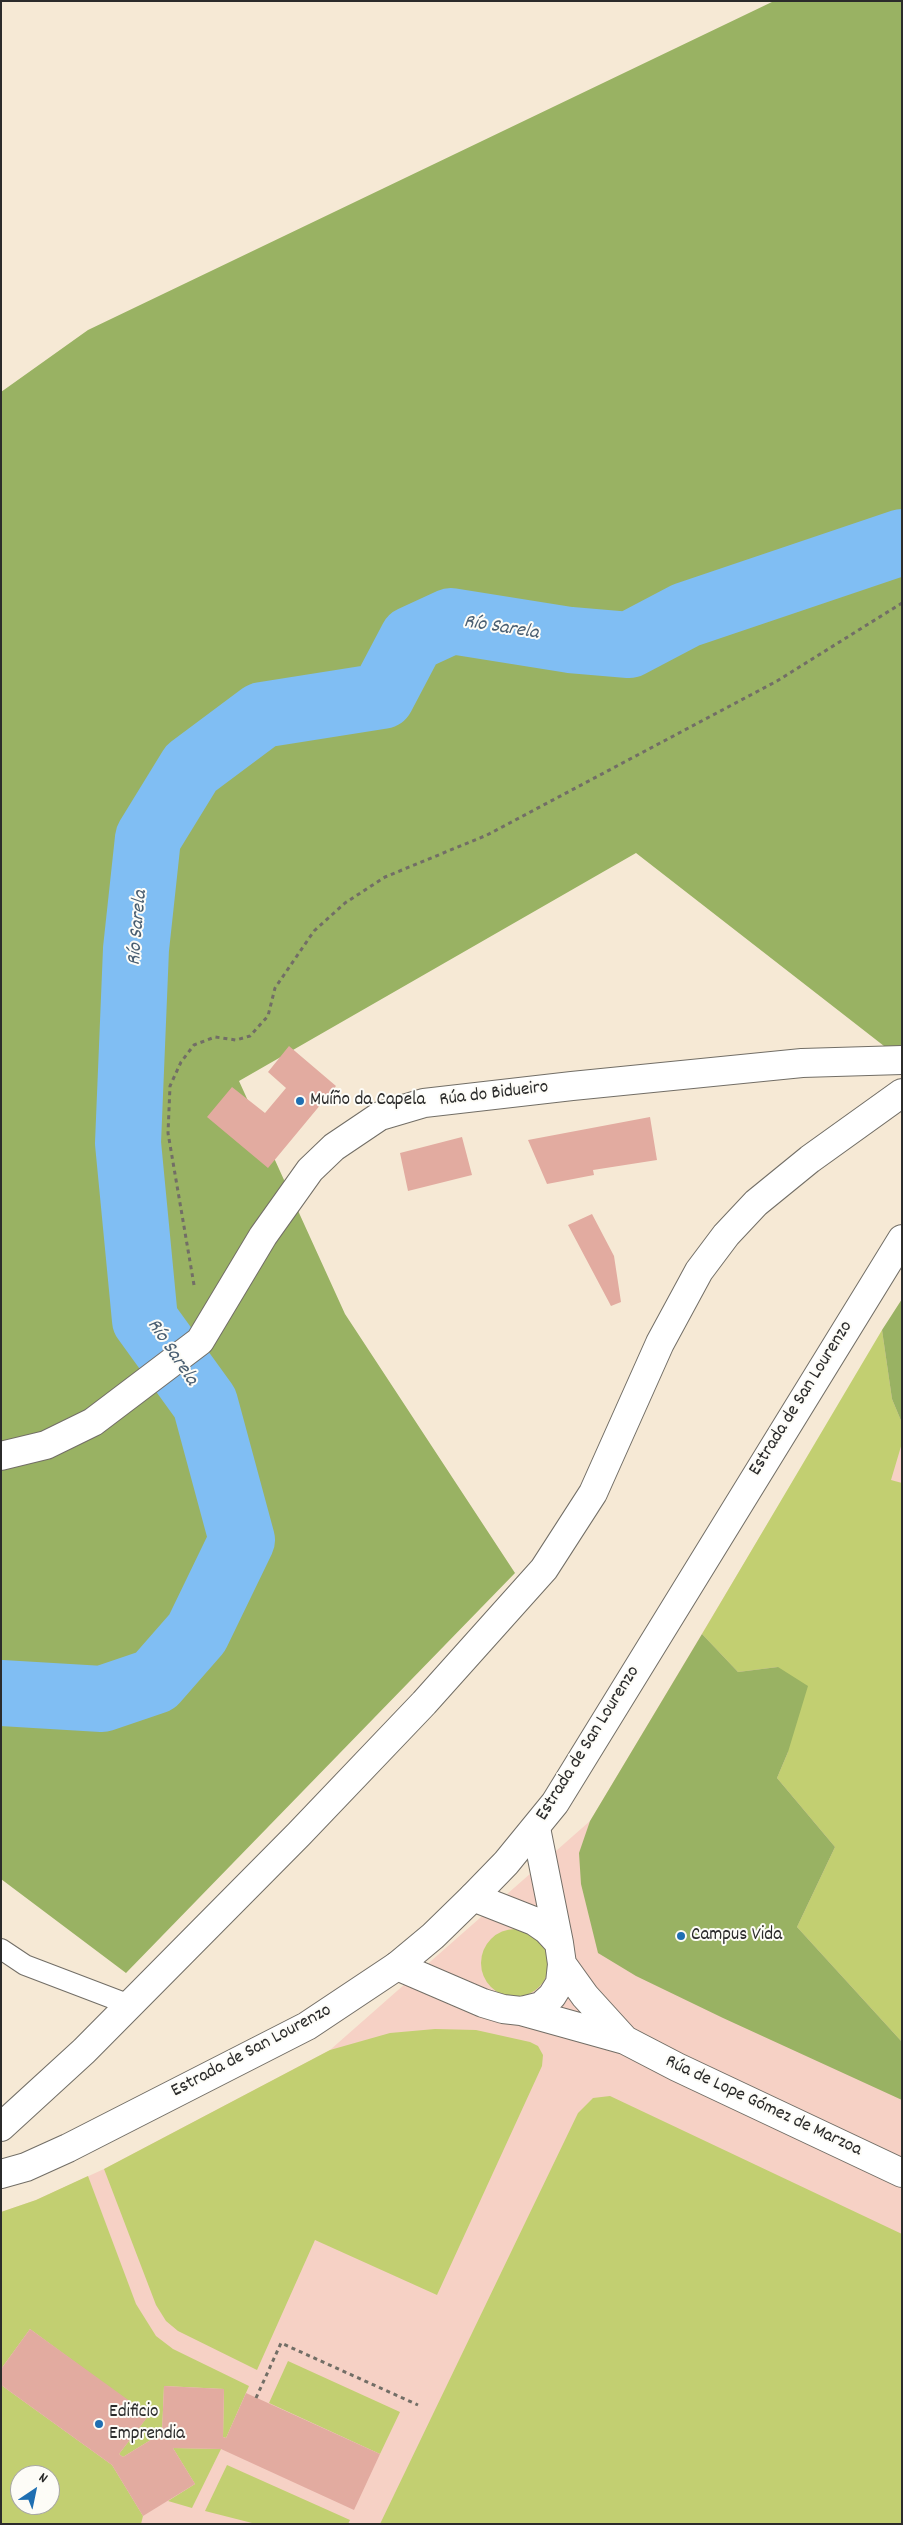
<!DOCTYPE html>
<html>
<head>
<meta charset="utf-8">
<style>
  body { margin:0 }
  #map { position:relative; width:903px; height:2525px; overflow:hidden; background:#f6e9d5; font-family:Dekko,sans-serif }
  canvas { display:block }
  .frame { position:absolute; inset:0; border:2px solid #2b2b2b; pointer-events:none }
  .north { position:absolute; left:10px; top:2465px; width:50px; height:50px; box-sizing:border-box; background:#fdfcf7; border:1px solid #a9a8a5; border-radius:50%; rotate:34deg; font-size:14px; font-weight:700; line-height:20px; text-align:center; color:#2b2b2b }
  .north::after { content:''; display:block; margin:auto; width:18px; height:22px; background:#1f6fb2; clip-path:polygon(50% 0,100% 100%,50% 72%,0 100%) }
</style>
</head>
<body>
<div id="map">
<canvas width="903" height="2525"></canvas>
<div class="frame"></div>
<div class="north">N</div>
</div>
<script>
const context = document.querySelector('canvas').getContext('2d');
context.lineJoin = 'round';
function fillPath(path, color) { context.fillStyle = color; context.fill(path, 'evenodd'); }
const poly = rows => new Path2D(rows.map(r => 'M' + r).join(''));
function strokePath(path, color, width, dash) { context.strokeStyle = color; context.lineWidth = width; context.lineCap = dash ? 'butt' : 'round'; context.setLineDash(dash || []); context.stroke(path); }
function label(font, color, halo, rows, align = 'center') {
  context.font = font + ' Dekko,sans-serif'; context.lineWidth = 4; context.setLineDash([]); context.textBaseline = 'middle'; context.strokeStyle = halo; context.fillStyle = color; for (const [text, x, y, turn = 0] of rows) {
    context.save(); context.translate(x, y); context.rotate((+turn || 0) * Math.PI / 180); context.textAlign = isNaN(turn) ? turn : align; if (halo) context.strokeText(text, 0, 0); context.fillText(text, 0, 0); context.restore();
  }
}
const built = poly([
  [902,1299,902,2524,1,2524,1,2212,36,2200,104,2169,330,2050,590,1821],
  [20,2475,50,2475,50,2505,20,2505]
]);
const green = poly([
  [882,1330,892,1399,902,1423,902,1443,891,1480,902,1483,902,2042,797,1927,835,1847,777,1778,788,1752,778,1667,738,1672,702,1634],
  '481 1963a34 34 0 1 1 68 0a34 34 0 1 1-68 0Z',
  [435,2029,476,2030,530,2042,538,2046,543,2055,542,2066,437,2295,315,2240,257,2370,178,2331,166,2321,156,2305,104,2169,330,2050,390,2033],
  [610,2096,902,2234,902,2524,380,2524,578,2113,593,2098],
  [88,2176,136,2304,156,2336,173,2349,249,2386,226,2438,223,2437,224,2389,164,2386,162,2433,123,2457,119,2454,148,2416,30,2329,1,2369,1,2212,36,2200],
  [288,2361,400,2412,380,2454,269,2403],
  [1,2385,112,2465,143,2516,141,2524,1,2524],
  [20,2475,50,2475,50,2505,20,2505],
  [173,2448,221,2449,192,2508,168,2501,195,2484],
  [227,2465,350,2520,348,2524,256,2524,205,2511]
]);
const forest = poly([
  [774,1,902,1,902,1060,636,853,239,1081,345,1314,515,1573,126,1973,1,1879,1,392,88,330],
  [902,1299,902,1423,892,1399,882,1330],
  [702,1634,738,1672,778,1667,808,1686,788,1752,777,1778,835,1847,797,1927,902,2042,902,2100,723,2018,636,1976,598,1953,581,1884,579,1853,590,1821]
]);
const river = poly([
  [1,1693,102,1699,155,1681,197,1633,242,1540,205,1403,145,1320,128,1143,136,949,148,838,191,768,262,715,382,696,412,639,451,621,570,640,629,645,686,615,902,542]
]);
const building = poly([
  [289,1046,336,1086,268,1168,207,1117,232,1087,265,1113,286,1088,268,1072],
  [650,1117,657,1160,593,1170,594,1175,547,1184,528,1140],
  [462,1137,472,1175,408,1191,400,1153],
  [592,1214,614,1256,621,1302,611,1306,568,1225],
  [30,2329,149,2415,119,2454,123,2457,162,2433,164,2386,224,2389,223,2437,226,2438,246,2393,380,2454,354,2510,221,2449,173,2448,195,2484,143,2516,112,2465,1,2385,1,2369]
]);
const path = poly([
  [194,1285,168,1133,170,1086,181,1062,194,1045,215,1037,236,1040,250,1036,268,1016,275,988,314,931,345,903,385,877,487,835,777,681,902,603],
  [256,2398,281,2343,418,2405]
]);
const service = poly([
  [1,1949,25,1965,130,2005]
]);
const minor = poly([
  [1,1456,46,1445,93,1422,200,1341,263,1236,310,1170,334,1147,380,1116,424,1103,572,1086,802,1063,902,1060],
  [536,1828,559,1943],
  [562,1964,585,1996,625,2040],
  [397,1966,483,2003,503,2009,521,2011,541,2006,552,1996,560,1983,562,1964,559,1943,547,1930,534,1921,473,1897],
  [521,2011,625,2040,677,2067,902,2173],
  [1,2127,84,2051,299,1834,424,1703,544,1569,593,1493,660,1343,699,1271,726,1235,756,1203,810,1159,902,1093]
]);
const tertiary = poly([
  [1,2174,26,2167,68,2148,307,2026,397,1966,433,1936,473,1897,506,1863,555,1803,902,1239]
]);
const markers = [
  [300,1101,5,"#1f6fb2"],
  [681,1936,5,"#1f6fb2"],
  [99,2424,5,"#1f6fb2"]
];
const streetNames = [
  ["Rúa do Bidueiro",494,1095,-7],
  ["Estrada de San Lourenzo",802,1399,-58],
  ["Estrada de San Lourenzo",589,1744,-58],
  ["Estrada de San Lourenzo",252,2052,-28],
  ["Rúa de Lope Gómez de Marzoa",763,2107,25]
];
const poiNames = [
  ["Muíño da Capela",310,1101],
  ["Campus Vida",691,1936],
  ["Edificio",109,2413],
  ["Emprendia",109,2435]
];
const waterNames = [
  ["Río Sarela",501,629,9],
  ["Río Sarela",139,928,-85],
  ["Río Sarela",171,1353,56]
];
fillPath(built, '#f6d1c5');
fillPath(green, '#c2cf71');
fillPath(forest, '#99b263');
strokePath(river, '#80bef3', 66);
fillPath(building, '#e2aba0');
strokePath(service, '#726e66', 22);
strokePath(minor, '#726e66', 30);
strokePath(tertiary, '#726e66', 30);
strokePath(path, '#726e66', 3, [4, 4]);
strokePath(service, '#fff', 20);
strokePath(minor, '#fff', 28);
strokePath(tertiary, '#fff', 28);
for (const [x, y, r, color] of markers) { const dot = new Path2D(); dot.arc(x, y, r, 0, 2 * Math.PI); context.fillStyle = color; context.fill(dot); strokePath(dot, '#fdfcf7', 2); }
label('19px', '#2b2b2b', '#fdfcf7', streetNames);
label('19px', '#2b2b2b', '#fdfcf7', poiNames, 'left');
label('italic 20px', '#495e71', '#fdfcf7', waterNames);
</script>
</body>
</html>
